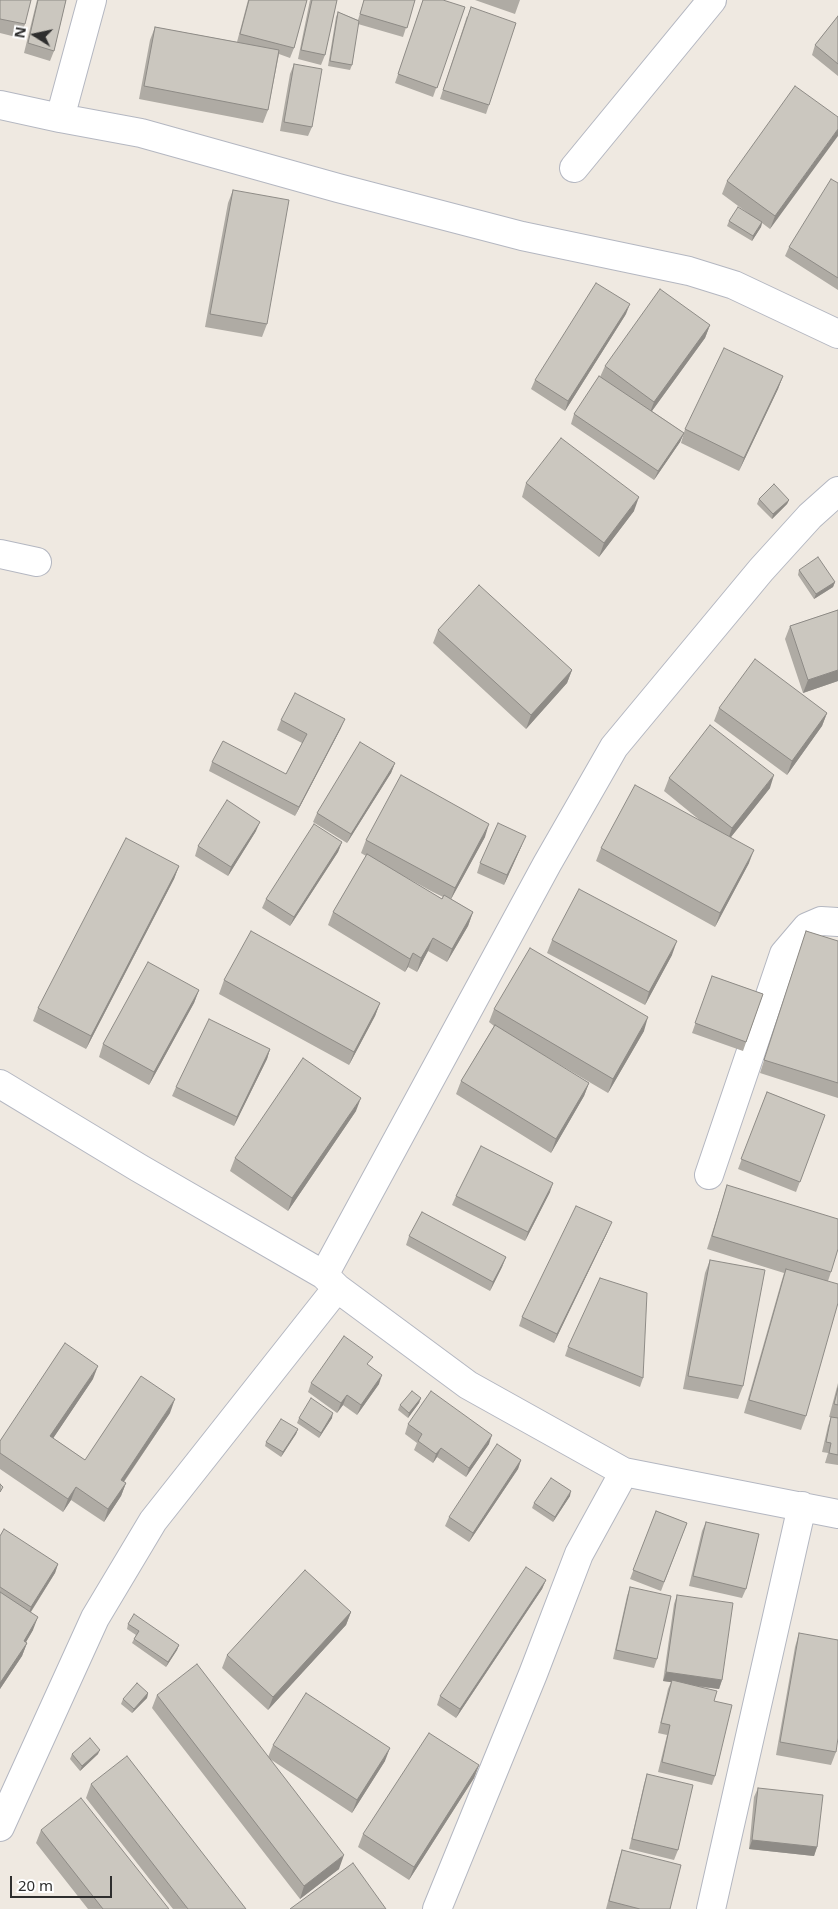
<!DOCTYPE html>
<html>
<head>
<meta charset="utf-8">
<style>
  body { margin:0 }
  #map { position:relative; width:838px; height:1909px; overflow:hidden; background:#efe9e1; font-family:"Noto Sans",sans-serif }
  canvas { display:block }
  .north { position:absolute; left:10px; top:10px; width:50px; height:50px; -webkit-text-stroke:4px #fff; paint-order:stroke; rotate:280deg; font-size:14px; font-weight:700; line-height:20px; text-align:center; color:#2e2e2e }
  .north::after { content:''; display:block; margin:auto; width:18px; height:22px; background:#2e2e2e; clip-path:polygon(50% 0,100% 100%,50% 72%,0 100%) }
  .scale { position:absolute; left:10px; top:1876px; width:102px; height:22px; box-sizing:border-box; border:2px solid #2e2e2e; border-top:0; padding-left:6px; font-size:15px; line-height:18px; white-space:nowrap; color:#2e2e2e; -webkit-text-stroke:4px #fff; paint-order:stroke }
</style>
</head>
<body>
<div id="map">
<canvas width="838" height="1909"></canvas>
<div class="north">N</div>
<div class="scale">20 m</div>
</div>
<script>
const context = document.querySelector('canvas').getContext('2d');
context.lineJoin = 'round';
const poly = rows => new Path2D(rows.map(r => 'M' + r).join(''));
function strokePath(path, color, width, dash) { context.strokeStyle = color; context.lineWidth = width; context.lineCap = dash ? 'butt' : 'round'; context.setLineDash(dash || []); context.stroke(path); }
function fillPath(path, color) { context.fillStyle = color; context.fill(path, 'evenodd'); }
const minor = poly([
  [0,105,60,118,92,0],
  [60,118,141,133,338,188,522,236,689,271,734,285,838,334],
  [574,168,712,0],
  [0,554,37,562],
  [0,1084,139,1168,324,1275,337,1288,468,1385,624,1472,838,1514],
  [709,1175,784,954,807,927,821,921,838,922],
  [324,1275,547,864,614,747,761,570,810,516,838,491],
  [0,1827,95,1618,153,1521,337,1288],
  [437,1909,533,1674,579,1554,624,1472],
  [711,1909,802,1506]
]);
const wall = poly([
  [0,0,25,24,20,38,0,33],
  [37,0,66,0,54,51,50,61,24,53],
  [248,0,307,0,294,48,290,58,279,54,268,110,263,123,139,99,150,40,155,27,237,42],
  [310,0,337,0,325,55,321,65,298,59],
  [364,0,415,0,403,37,358,24,352,65,350,70,328,66,336,17,338,12,358,20],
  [423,0,465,7,433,97,395,83],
  [475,0,520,0,515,14],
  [467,16,489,105,486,114,440,99],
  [838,16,838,76,812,55,815,45],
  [294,64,312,127,308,136,280,131,290,74],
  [838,117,770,229,762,223,761,227,752,241,727,226,729,221,749,214,722,194,727,181],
  [838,183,838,290,785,256,789,247],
  [233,190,267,324,262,337,205,327,228,203],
  [626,314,565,411,531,389,535,380],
  [710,325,705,338,652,411,684,433,680,442,654,480,571,424,574,414,600,377,605,366],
  [783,376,778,389,739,471,681,443,685,429],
  [526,483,634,511,599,557,522,497],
  [759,499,789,500,787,504,772,519,757,504],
  [799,570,835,582,833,587,814,599,798,575],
  [838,610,838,681,803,693,785,639,790,626],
  [438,630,572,670,567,683,526,729,433,643],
  [719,708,827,713,822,726,787,775,714,721],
  [281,720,341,728,295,816,209,771,212,762,286,774,302,743,277,730],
  [395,763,391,773,347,843,313,822,317,813],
  [669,778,770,788,731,837,749,863,715,927,596,861,601,848,702,822,664,791],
  [256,831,228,876,195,856,198,846],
  [485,837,451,899,473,912,468,926,447,962,428,951,417,972,408,967,405,972,328,925,333,912,366,856,361,853,366,840],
  [400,874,431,891,443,897,442,899],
  [342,842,338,852,290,926,262,908,266,899],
  [522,845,504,885,477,873,480,863],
  [179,866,174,879,86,1049,33,1021,38,1008],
  [806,931,838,941,838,1098,760,1073],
  [552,940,672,955,645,1005,547,953],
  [712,976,763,994,743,1051,692,1033],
  [224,980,380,1003,375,1016,349,1065,219,994],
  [199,990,194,1003,149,1085,99,1057,103,1044],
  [494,1009,644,1031,608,1093,516,1039,589,1083,584,1096,551,1153,456,1094,461,1081,494,1026,489,1022],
  [270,1049,267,1059,234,1126,172,1096,176,1087],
  [767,1092,825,1115,796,1192,738,1169],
  [356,1111,288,1211,230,1171,235,1158],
  [727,1185,831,1272,828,1281,806,1416,801,1430,744,1413,781,1283,784,1273,707,1249,723,1198],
  [550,1192,525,1241,452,1205,456,1196],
  [608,1231,554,1343,519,1326,522,1317],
  [409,1236,506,1257,502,1267,490,1291,406,1245],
  [710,1260,743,1386,738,1399,683,1389,705,1273],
  [568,1347,643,1378,640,1387,565,1356],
  [370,1366,379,1384,357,1415,343,1405,337,1413,308,1392,311,1383],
  [93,1379,53,1438,85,1460,170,1413,124,1482,126,1483,121,1496,104,1522,71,1500,63,1512,0,1469,0,1441],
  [838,1383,838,1465,825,1463,828,1453,822,1452,828,1426,831,1417,829,1417],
  [421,1398,419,1403,408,1418,398,1410,400,1405],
  [299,1418,332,1418,319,1438,297,1423],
  [408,1424,489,1444,466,1477,437,1457,433,1463,414,1450,417,1443,405,1434],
  [298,1429,296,1434,281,1457,265,1446,266,1442],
  [521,1460,518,1469,469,1542,445,1526,449,1517],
  [570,1496,553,1522,532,1508,534,1503],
  [656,1511,687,1523,661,1591,630,1579],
  [706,1522,746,1589,742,1598,689,1586,702,1531],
  [0,1536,58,1564,55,1573,31,1612,33,1630,26,1642,27,1643,22,1656,0,1689],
  [546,1580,542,1589,456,1718,437,1705,440,1696],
  [630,1587,657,1659,654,1668,613,1659,627,1596],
  [677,1595,722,1680,719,1689,701,1687,714,1701,715,1776,712,1785,658,1772,667,1735,658,1733,668,1689,671,1682,663,1681,674,1604],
  [351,1612,346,1625,268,1710,222,1668,227,1655],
  [128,1624,179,1645,177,1650,166,1667,132,1643,136,1635,127,1629],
  [799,1633,836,1752,831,1765,776,1755,795,1647],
  [148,1693,147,1698,132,1713,121,1704,123,1699],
  [157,1695,268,1757,273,1745,385,1761,352,1813,270,1759,339,1869,300,1899,152,1708],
  [72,1754,98,1754,80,1771,70,1759],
  [479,1765,474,1778,409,1880,358,1847,363,1834],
  [647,1774,678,1850,674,1860,629,1849,644,1784],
  [91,1784,246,1909,173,1909,86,1798],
  [758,1788,817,1847,814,1856,749,1849,754,1797],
  [41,1830,169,1909,88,1909,36,1843],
  [622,1850,670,1909,606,1909,619,1859]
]);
const shadedWall = poly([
  [838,129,838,136,770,229,775,216],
  [762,222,761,227,752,241,753,236],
  [630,304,626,314,565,411,568,401],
  [710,325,705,338,649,415,654,402],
  [783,376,778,389,739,471,744,458],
  [684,433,680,442,654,480,658,471],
  [639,497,634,511,599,557,604,543],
  [789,500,787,504,772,519,773,514],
  [835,582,833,587,814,599,816,594],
  [572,670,567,683,526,729,531,715],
  [838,670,838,681,803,693,808,680],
  [827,713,822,726,787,775,792,761],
  [345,719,341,728,295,816,299,807],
  [395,763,391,773,347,843,351,834],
  [774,775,770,788,727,842,732,828],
  [260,822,256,831,228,876,231,867],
  [489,824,485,837,450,901,455,888],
  [526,836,522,845,504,885,507,875],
  [342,842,338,852,290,926,294,917],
  [754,850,749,863,715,927,720,913],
  [179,866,174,879,86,1049,91,1036],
  [473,912,468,926,447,962,452,949],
  [433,938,428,951,417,972,421,958],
  [677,941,672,955,645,1005,649,992],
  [413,953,408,967,405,972,410,959],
  [199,990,194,1003,149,1085,154,1072],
  [380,1003,375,1016,349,1065,354,1052],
  [648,1017,644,1031,608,1093,613,1079],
  [270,1049,267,1059,234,1126,237,1117],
  [589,1083,584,1096,551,1153,556,1139],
  [361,1098,356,1111,288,1211,292,1198],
  [553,1183,550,1192,525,1241,528,1232],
  [612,1222,608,1231,554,1343,557,1334],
  [506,1257,502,1267,490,1291,493,1282],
  [98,1366,93,1379,46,1449,50,1436],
  [382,1375,379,1384,357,1415,361,1405],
  [347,1395,343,1405,337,1413,341,1403],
  [421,1398,419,1403,408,1418,409,1413],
  [175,1399,170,1413,116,1493,121,1480],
  [333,1413,332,1418,319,1438,321,1433],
  [298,1429,296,1434,281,1457,283,1452],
  [492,1435,489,1444,466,1477,469,1468],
  [441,1448,437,1457,433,1463,436,1454],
  [521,1460,518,1469,469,1542,473,1533],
  [126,1483,121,1496,104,1522,108,1509],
  [76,1487,71,1500,63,1512,68,1499],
  [571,1491,570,1496,553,1522,555,1517],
  [58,1564,55,1573,28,1616,31,1607],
  [546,1580,542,1589,456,1718,460,1709],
  [351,1612,346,1625,268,1710,273,1697],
  [38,1617,33,1630,19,1654,24,1641],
  [27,1643,22,1656,0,1689,0,1683],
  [179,1645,177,1650,166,1667,168,1662],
  [666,1672,722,1680,719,1689,663,1681],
  [148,1693,147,1698,132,1713,134,1709],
  [390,1748,385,1761,352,1813,357,1800],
  [100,1750,98,1754,80,1771,82,1766],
  [479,1765,474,1778,409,1880,414,1867],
  [752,1840,817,1847,814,1856,749,1849],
  [344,1855,339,1869,300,1899,304,1886]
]);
const building = poly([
  [0,0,31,0,25,24,0,19,0,0],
  [38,0,66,0,54,51,28,43,38,0],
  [249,0,307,0,294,48,240,34,249,0],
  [312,0,337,0,325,55,301,50,312,0],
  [364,0,415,0,407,28,360,14,364,0],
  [423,0,443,0,465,7,437,88,398,74,423,0],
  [471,7,516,23,489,105,443,90,471,7],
  [338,12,359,21,352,65,330,61,338,12],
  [838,16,838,64,815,45,838,16],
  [155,27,279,50,268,110,144,86,155,27],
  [294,64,322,69,312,127,284,122,294,64],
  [795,86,838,117,838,129,775,216,727,181,795,86],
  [831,179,838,183,838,278,789,247,831,179],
  [233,190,289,200,267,324,210,314,233,190],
  [738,207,762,222,753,236,729,221,738,207],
  [596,283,630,304,568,401,535,380,596,283],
  [660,289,710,325,654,402,605,366,660,289],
  [724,348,783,376,744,458,685,429,724,348],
  [599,376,684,433,658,471,574,414,599,376],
  [561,438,639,497,604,543,526,483,561,438],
  [774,484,789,500,773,514,759,499,774,484],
  [818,557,835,582,816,594,799,570,818,557],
  [479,585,572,670,531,715,438,630,479,585],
  [838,610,838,670,808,680,790,626,838,610],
  [755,659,827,713,792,761,719,708,755,659],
  [295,693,345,719,299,807,212,762,223,741,286,774,307,734,281,720,295,693],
  [710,725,774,775,732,828,669,778,710,725],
  [360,742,395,763,351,834,317,813,360,742],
  [401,775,489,824,455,888,366,840,401,775],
  [635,785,754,850,720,913,601,848,635,785],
  [227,800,260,822,231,867,198,846,227,800],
  [498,823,526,836,507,875,480,863,498,823],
  [314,824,342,842,294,917,266,899,314,824],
  [126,838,179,866,91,1036,38,1008,126,838],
  [367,854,442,899,444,895,473,912,452,949,433,938,421,958,413,953,410,959,333,912,367,854],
  [579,889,677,941,649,992,552,940,579,889],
  [251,931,380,1003,354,1052,224,980,251,931],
  [806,931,838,941,838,1083,764,1060,806,931],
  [530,948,648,1017,613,1079,494,1009,530,948],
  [148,962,199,990,154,1072,103,1044,148,962],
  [712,976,763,994,746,1042,695,1023,712,976],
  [209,1019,270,1049,237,1117,176,1087,209,1019],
  [495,1025,589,1083,556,1139,461,1081,495,1025],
  [303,1058,361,1098,292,1198,235,1158,303,1058],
  [767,1092,825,1115,800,1182,741,1159,767,1092],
  [481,1146,553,1183,528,1232,456,1196,481,1146],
  [727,1185,838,1219,838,1249,831,1272,712,1236,727,1185],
  [576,1206,612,1222,557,1334,522,1317,576,1206],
  [422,1212,506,1257,493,1282,409,1236,422,1212],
  [710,1260,765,1270,743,1386,688,1376,710,1260],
  [786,1269,838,1284,838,1303,806,1416,749,1400,786,1269],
  [600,1278,647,1293,643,1378,568,1347,600,1278],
  [344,1336,373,1357,367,1364,382,1375,361,1405,347,1395,341,1403,311,1383,344,1336],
  [65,1343,98,1366,50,1436,85,1460,141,1376,175,1399,121,1480,126,1483,108,1509,76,1487,68,1499,0,1453,0,1441,65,1343],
  [838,1388,838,1405,834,1404,838,1388],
  [412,1391,421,1398,409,1413,400,1405,412,1391],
  [431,1391,492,1435,469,1468,441,1448,436,1454,418,1441,422,1434,408,1424,431,1391],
  [311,1398,333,1413,321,1433,299,1418,311,1398],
  [831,1417,838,1418,838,1455,829,1453,831,1443,826,1442,831,1417],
  [281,1419,298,1429,283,1452,266,1442,281,1419],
  [497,1444,521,1460,473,1533,449,1517,497,1444],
  [551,1478,571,1491,555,1517,534,1503,551,1478],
  [0,1484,3,1487,0,1492,0,1484],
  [656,1511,687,1523,664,1582,633,1570,656,1511],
  [706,1522,759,1534,746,1589,693,1576,706,1522],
  [4,1529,58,1564,31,1607,0,1587,0,1536,4,1529],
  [526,1567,546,1580,460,1709,440,1696,526,1567],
  [305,1570,351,1612,273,1697,227,1655,305,1570],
  [630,1587,671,1596,657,1659,616,1650,630,1587],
  [0,1592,38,1617,24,1641,27,1643,0,1683,0,1592],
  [677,1595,733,1603,722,1680,666,1672,677,1595],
  [134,1614,179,1645,168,1662,134,1639,139,1631,128,1624,134,1614],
  [799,1633,838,1640,838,1738,836,1752,780,1742,799,1633],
  [197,1664,344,1855,304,1886,157,1695,197,1664],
  [672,1680,717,1691,714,1701,732,1705,715,1776,662,1762,670,1725,661,1723,672,1680],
  [137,1683,148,1693,134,1709,123,1699,137,1683],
  [306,1693,390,1748,357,1800,273,1745,306,1693],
  [429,1733,479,1765,414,1867,363,1834,429,1733],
  [90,1738,100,1750,82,1766,72,1754,90,1738],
  [127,1756,246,1909,188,1909,91,1784,127,1756],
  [647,1774,693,1785,678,1850,632,1839,647,1774],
  [758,1788,823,1795,817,1847,752,1840,758,1788],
  [81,1798,169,1909,103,1909,41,1830,81,1798],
  [622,1850,681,1865,670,1909,640,1909,609,1901,622,1850],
  [353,1863,386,1909,290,1909,353,1863]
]);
strokePath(minor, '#b4b7c1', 30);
strokePath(minor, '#fff', 28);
fillPath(wall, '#afaba4');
fillPath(shadedWall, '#8e8b86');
fillPath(building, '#cbc7bf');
strokePath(building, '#8e8b86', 1);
</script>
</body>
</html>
